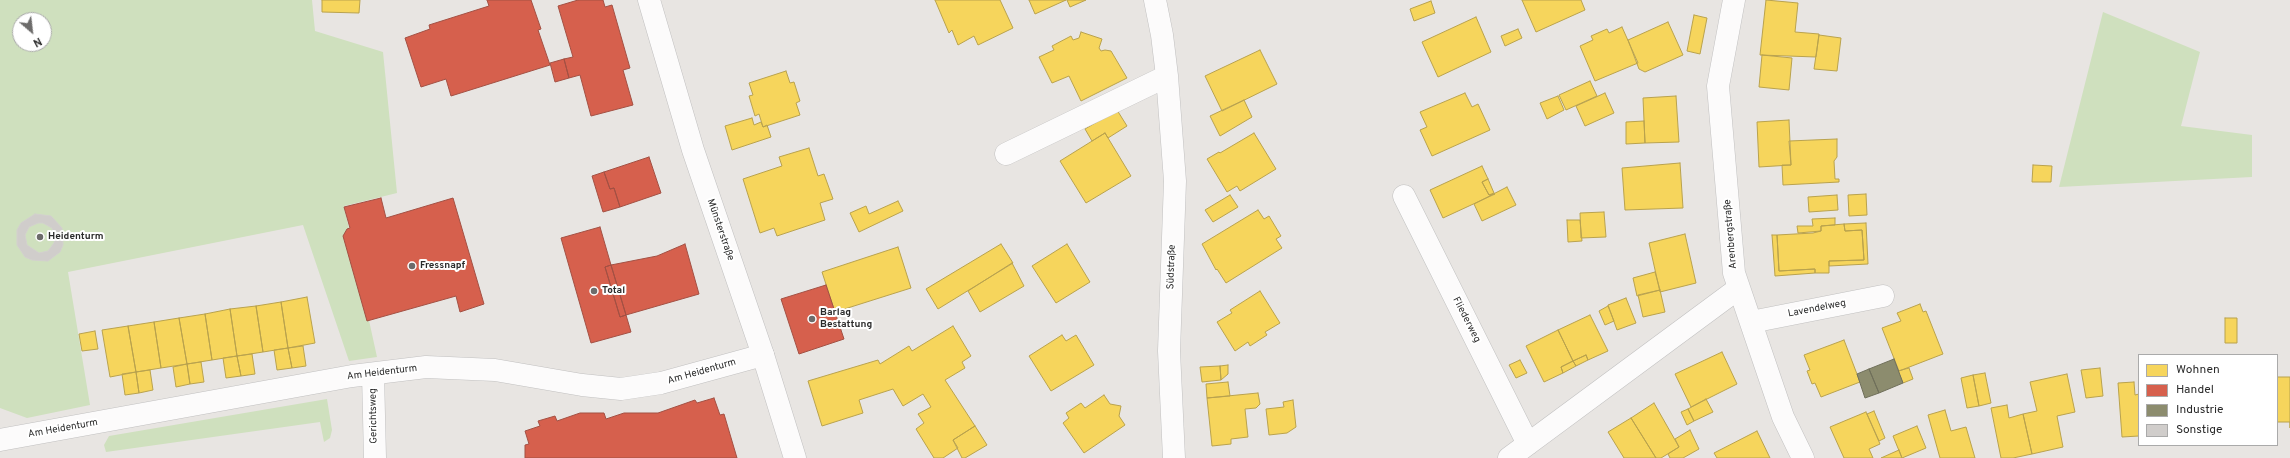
<!DOCTYPE html>
<html>
<head>
<meta charset="utf-8">
<style>
  body { margin:0 }
  #map { position:relative; width:2290px; height:458px; overflow:hidden; background:#e8e5e2; font-family:Overpass,sans-serif }
  canvas { display:block }
  .legend { position:absolute; left:2138px; top:354px; width:140px; height:92px; box-sizing:border-box; background:#fff; border:1px solid #aaa; margin:0; padding:5px 7px; list-style:none; font-size:12px; color:#2b2b2b }
  .legend li { display:flex; align-items:center; gap:8px; height:20px }
  .legend b { width:20px; border:1px solid #aaa }
  .north { position:absolute; left:12px; top:12px; width:40px; height:40px; box-sizing:border-box; background:#fff; border:1px solid #aaa; border-radius:50%; rotate:152deg; font-size:11px; font-weight:700; line-height:16px; text-align:center; color:#2b2b2b }
  .north::after { content:''; display:block; margin:auto; width:14px; height:18px; background:#6d6c6b; clip-path:polygon(50% 0,100% 100%,50% 72%,0 100%) }
</style>
</head>
<body>
<div id="map">
<canvas width="2290" height="458"></canvas>
<ul class="legend">
<li><b style="height:11px;background:#f6d55c"></b>Wohnen</li>
<li><b style="height:11px;background:#d6604d"></b>Handel</li>
<li><b style="height:11px;background:#8c8c6e"></b>Industrie</li>
<li><b style="height:11px;background:#d0cdcb"></b>Sonstige</li>
</ul>
<div class="north">N</div>
</div>
<script>
const context = document.querySelector('canvas').getContext('2d');
context.lineJoin = 'round';
function fillPath(path, color) { context.fillStyle = color; context.fill(path, 'evenodd'); }
const poly = rows => new Path2D(rows.map(r => 'M' + r).join(''));
function strokePath(path, color, width, dash) { context.strokeStyle = color; context.lineWidth = width; context.lineCap = dash ? 'butt' : 'round'; context.setLineDash(dash || []); context.stroke(path); }
function label(font, color, halo, rows, align = 'center') {
  context.font = font + ' Overpass,sans-serif'; context.lineWidth = 4; context.setLineDash([]); context.textBaseline = 'middle'; context.strokeStyle = halo; context.fillStyle = color; for (const [text, x, y, turn = 0] of rows) {
    context.save(); context.translate(x, y); context.rotate((+turn || 0) * Math.PI / 180); context.textAlign = isNaN(turn) ? turn : align; if (halo) context.strokeText(text, 0, 0); context.fillText(text, 0, 0); context.restore();
  }
}
const green = poly([
  [0,0,312,0,315,31,383,52,397,193,344,206,377,357,349,361,303,225,68,272,90,405,27,418,0,408],
  [20,20,44,20,44,44,20,44],
  [2103,12,2200,52,2181,126,2252,135,2252,177,2059,187],
  [327,399,332,430,330,438,324,442,320,422,106,452,104,445,109,436]
]);
const homes = poly([
  [322,0,360,0,359,13,322,12,322,0],
  [935,0,1000,0,1013,28,978,45,974,36,958,45,952,30,949,33,935,0],
  [1029,0,1066,0,1035,14,1029,0],
  [1067,0,1086,0,1070,7,1067,0],
  [1522,0,1581,0,1585,10,1536,32,1522,0],
  [1766,0,1798,3,1795,32,1819,34,1816,57,1760,55,1766,0],
  [1431,1,1435,13,1414,21,1410,9,1431,1],
  [1694,15,1707,18,1700,54,1687,51,1694,15],
  [1476,17,1491,52,1438,77,1422,42,1476,17],
  [1668,22,1683,55,1645,72,1639,69,1628,40,1668,22],
  [1622,27,1638,63,1595,81,1580,46,1593,40,1591,36,1607,29,1609,33,1622,27],
  [1518,29,1522,38,1505,46,1501,36,1518,29],
  [1081,32,1102,39,1099,48,1101,51,1105,50,1111,51,1127,78,1081,101,1069,76,1052,83,1039,57,1054,50,1052,46,1071,36,1073,40,1079,38,1081,32],
  [1819,35,1841,38,1837,71,1814,69,1819,35],
  [1260,50,1277,84,1222,111,1205,76,1260,50],
  [1762,55,1792,58,1789,90,1759,87,1762,55],
  [786,71,790,83,794,82,800,101,796,103,800,115,763,127,759,114,755,116,749,96,753,95,749,83,786,71],
  [1590,81,1597,96,1566,110,1559,95,1590,81],
  [1465,93,1472,107,1478,104,1490,130,1432,156,1420,130,1427,127,1420,112,1465,93],
  [1605,93,1614,113,1585,126,1576,106,1605,93],
  [1558,96,1564,110,1547,119,1540,103,1558,96],
  [1676,96,1679,142,1645,143,1643,98,1676,96],
  [1244,100,1252,117,1220,136,1210,116,1244,100],
  [1117,110,1127,126,1108,138,1105,133,1092,141,1085,129,1117,110],
  [752,118,754,125,761,122,763,127,767,125,771,137,732,150,725,126,752,118],
  [1789,120,1791,165,1759,167,1757,122,1789,120],
  [1644,121,1645,143,1626,144,1626,122,1644,121],
  [1105,133,1131,176,1086,203,1060,161,1105,133],
  [1254,133,1276,169,1240,191,1237,186,1227,192,1207,159,1219,152,1220,153,1254,133],
  [1837,139,1837,157,1834,161,1835,179,1839,179,1839,182,1783,185,1782,165,1791,165,1789,141,1837,139],
  [809,148,818,176,824,174,833,199,820,203,825,220,777,236,774,228,760,233,743,179,782,166,779,157,809,148],
  [1680,163,1683,208,1625,210,1622,168,1680,163],
  [2033,165,2052,166,2051,182,2032,182,2033,165],
  [1482,166,1488,179,1482,182,1489,195,1495,194,1443,218,1430,190,1482,166],
  [1488,179,1494,193,1489,195,1482,182,1488,179],
  [1507,187,1516,205,1482,221,1474,204,1507,187],
  [1866,194,1867,215,1849,216,1848,195,1866,194],
  [1230,195,1238,207,1213,222,1205,210,1230,195],
  [1837,195,1838,210,1809,212,1808,197,1837,195],
  [898,201,903,211,859,232,850,213,866,206,869,214,898,201],
  [1258,210,1264,219,1269,216,1281,236,1276,239,1282,248,1226,283,1217,269,1216,270,1202,244,1258,210],
  [1604,212,1606,237,1581,238,1580,213,1604,212],
  [1835,218,1835,225,1821,226,1821,231,1798,233,1797,226,1813,226,1812,219,1835,218],
  [1567,220,1580,220,1582,241,1568,242,1567,220],
  [1866,223,1868,264,1829,266,1829,261,1864,260,1862,230,1845,231,1844,224,1866,223],
  [1844,224,1845,231,1862,230,1864,260,1829,261,1829,273,1815,273,1815,269,1779,271,1777,235,1813,233,1821,231,1821,226,1844,224],
  [1685,234,1696,283,1660,292,1649,243,1685,234],
  [1772,235,1777,235,1779,271,1815,269,1815,273,1775,276,1772,235],
  [1001,244,1013,263,938,309,926,289,1001,244],
  [1067,244,1090,282,1056,303,1032,266,1067,244],
  [898,247,911,288,835,312,822,272,898,247],
  [1012,263,1024,286,980,312,968,291,1012,263],
  [1655,272,1660,290,1637,296,1633,278,1655,272],
  [1660,290,1665,312,1643,317,1638,295,1660,290],
  [1260,291,1280,323,1265,332,1267,335,1250,346,1248,342,1235,351,1217,322,1232,313,1230,310,1260,291],
  [307,297,315,343,288,348,281,302,307,297],
  [1626,298,1636,323,1617,330,1608,305,1626,298],
  [281,302,288,348,263,352,256,306,281,302],
  [1920,304,1923,312,1926,311,1943,354,1899,371,1882,328,1901,321,1897,313,1920,304],
  [256,306,263,352,237,356,230,309,256,306],
  [1608,306,1614,321,1605,325,1599,311,1608,306],
  [230,309,237,356,212,360,205,314,230,309],
  [205,314,212,360,187,364,179,318,205,314],
  [1590,315,1608,351,1588,360,1586,355,1573,361,1558,330,1590,315],
  [179,318,187,364,161,368,154,322,179,318],
  [2225,318,2237,318,2237,343,2225,343,2225,318],
  [154,322,161,368,136,372,128,326,154,322],
  [128,326,136,372,110,377,102,330,128,326],
  [953,326,971,356,962,362,965,368,945,380,975,426,953,440,958,448,943,458,934,458,916,429,924,423,918,414,931,407,923,394,903,406,893,389,859,400,863,413,822,426,808,381,878,360,880,364,909,346,912,351,953,326],
  [1558,330,1573,361,1561,367,1563,373,1544,382,1526,346,1558,330],
  [95,331,98,349,82,351,79,334,95,331],
  [1062,335,1066,341,1076,335,1094,365,1051,391,1029,356,1062,335],
  [1844,340,1860,382,1821,397,1815,383,1812,384,1807,371,1810,370,1804,355,1844,340],
  [303,346,306,366,292,368,288,348,303,346],
  [288,348,292,368,277,370,274,350,288,348],
  [1722,352,1737,384,1691,407,1675,374,1722,352],
  [252,354,255,374,241,376,237,356,252,354],
  [1586,355,1588,360,1576,366,1573,361,1586,355],
  [237,356,241,376,226,378,223,358,237,356],
  [1520,360,1527,373,1516,378,1509,365,1520,360],
  [1573,361,1576,366,1563,373,1561,367,1573,361],
  [201,362,204,382,190,384,187,364,201,362],
  [187,364,190,384,176,387,173,367,187,364],
  [1228,365,1228,374,1221,380,1220,366,1228,365],
  [1220,366,1221,380,1202,382,1200,367,1220,366],
  [1909,368,1913,379,1903,383,1898,371,1909,368],
  [2100,368,2103,396,2086,398,2081,370,2100,368],
  [150,370,153,390,139,393,136,372,150,370],
  [136,372,139,393,125,395,122,374,136,372],
  [1985,373,1991,403,1979,406,1973,375,1985,373],
  [2067,374,2075,412,2057,416,2063,447,2032,454,2023,414,2037,411,2030,382,2067,374],
  [1973,375,1979,406,1967,408,1961,378,1973,375],
  [2277,377,2290,377,2290,428,2290,422,2277,422,2277,377],
  [1228,382,1230,396,1207,398,1206,384,1228,382],
  [2134,382,2135,395,2139,394,2139,436,2122,437,2118,383,2134,382],
  [1258,393,1260,404,1256,408,1245,409,1248,437,1231,439,1231,444,1212,446,1207,398,1258,393],
  [1104,395,1110,404,1121,406,1119,416,1125,425,1084,453,1063,423,1069,418,1066,413,1081,403,1085,408,1104,395],
  [1706,399,1713,412,1694,421,1688,409,1706,399],
  [1293,400,1296,427,1287,433,1269,435,1266,409,1284,407,1283,402,1293,400],
  [1654,403,1679,447,1661,458,1656,458,1631,418,1654,403],
  [2007,405,2009,418,2023,414,2032,454,2013,458,2001,458,1991,408,2007,405],
  [1688,409,1694,421,1687,425,1681,412,1688,409],
  [1945,410,1951,431,1966,427,1975,458,1940,458,1928,415,1945,410],
  [1874,411,1885,438,1879,441,1867,414,1874,411],
  [1866,412,1880,444,1869,449,1873,458,1844,458,1830,427,1866,412],
  [1631,418,1656,458,1624,458,1608,432,1631,418],
  [975,426,987,445,965,458,962,458,953,440,975,426],
  [1917,426,1926,448,1902,458,1893,436,1917,426],
  [1690,430,1699,449,1683,458,1670,458,1668,454,1679,447,1675,439,1690,430],
  [1757,431,1770,458,1717,458,1714,453,1757,431],
  [1899,450,1902,458,1881,458,1899,450]
]);
const shops = poly([
  [487,0,531,0,541,29,538,30,550,65,451,96,446,79,421,87,405,38,430,29,429,25,489,6,487,0],
  [578,0,603,0,605,7,612,5,630,68,623,70,633,105,591,116,580,75,569,78,564,59,573,57,558,6,578,0],
  [564,59,569,78,555,82,550,63,564,59],
  [649,157,661,193,620,207,614,188,610,189,604,172,649,157],
  [604,172,610,189,614,188,620,207,603,212,592,176,604,172],
  [381,198,386,218,453,198,484,304,460,312,456,296,367,321,343,236,347,229,350,228,344,207,381,198],
  [600,227,611,265,605,267,620,317,626,315,631,332,591,343,561,238,600,227],
  [685,244,699,294,626,315,611,265,657,256,685,244],
  [611,265,626,315,620,317,605,267,611,265],
  [826,285,844,339,799,354,781,299,826,285],
  [714,398,720,415,724,414,737,458,525,458,525,445,529,444,525,431,540,426,538,421,555,416,557,421,580,413,604,413,606,419,624,413,658,413,695,400,697,403,714,398]
]);
const industry = poly([
  [1894,359,1903,383,1879,393,1869,369,1894,359],
  [1869,369,1879,393,1865,398,1857,374,1869,369]
]);
const building = poly([
  [35,214,51,216,62,228,63,245,60,252,48,261,32,260,25,257,17,245,17,230,21,223,35,214],
  [38,223,43,223,52,228,55,238,54,243,48,251,39,253,27,245,25,235,29,227,38,223]
]);
const street = poly([
  [1155,0,1162,35,1167,76,1175,181,1169,351,1174,458],
  [1734,0,1718,86,1734,273,1783,417,1803,458],
  [1006,154,1167,76],
  [1404,196,1528,444],
  [1751,322,1883,296],
  [373,374,375,458],
  [0,440,352,376,426,367,495,370,582,385,621,389,661,383,763,355],
  [1509,458,1739,288]
]);
const secondary = poly([
  [649,0,693,150,763,355,795,458]
]);
const markers = [
  [40,237,4,"#6d6c6b"],
  [412,266,4,"#6d6c6b"],
  [594,291,4,"#6d6c6b"],
  [812,319,4,"#6d6c6b"]
];
const streetNames = [
  ["Münsterstraße",720,230,71],
  ["Arenbergstraße",1731,234,-95],
  ["Südstraße",1172,267,-88],
  ["Lavendelweg",1817,309,-11],
  ["Fliederweg",1466,320,63],
  ["Am Heidenturm",702,372,-16],
  ["Am Heidenturm",382,373,-7],
  ["Gerichtsweg",374,416,-91],
  ["Am Heidenturm",63,429,-10]
];
const poiNames = [
  ["Heidenturm",48,237],
  ["Fressnapf",420,266],
  ["Total",602,291],
  ["Barlag",820,313],
  ["Bestattung",820,325]
];
fillPath(green, '#cfe0be');
fillPath(homes, '#f6d55c');
strokePath(homes, '#b9a24d', 1);
fillPath(shops, '#d6604d');
strokePath(shops, '#a35043', 1);
fillPath(industry, '#8c8c6e');
strokePath(industry, '#6f6f5a', 1);
fillPath(building, '#d0cdcb');
strokePath(building, '#d3d1ce', 1);
strokePath(street, '#c1c0c0', 23);
strokePath(secondary, '#c1c0c0', 23);
strokePath(street, '#fcfbfb', 22);
strokePath(secondary, '#fcfbfb', 22);
for (const [x, y, r, color] of markers) { const dot = new Path2D(); dot.arc(x, y, r, 0, 2 * Math.PI); context.fillStyle = color; context.fill(dot); strokePath(dot, '#fff', 1.5); }
label('10px', '#2b2b2b', '#fff', streetNames);
label('bold 10px', '#2b2b2b', '#fff', poiNames, 'left');
</script>
</body>
</html>
